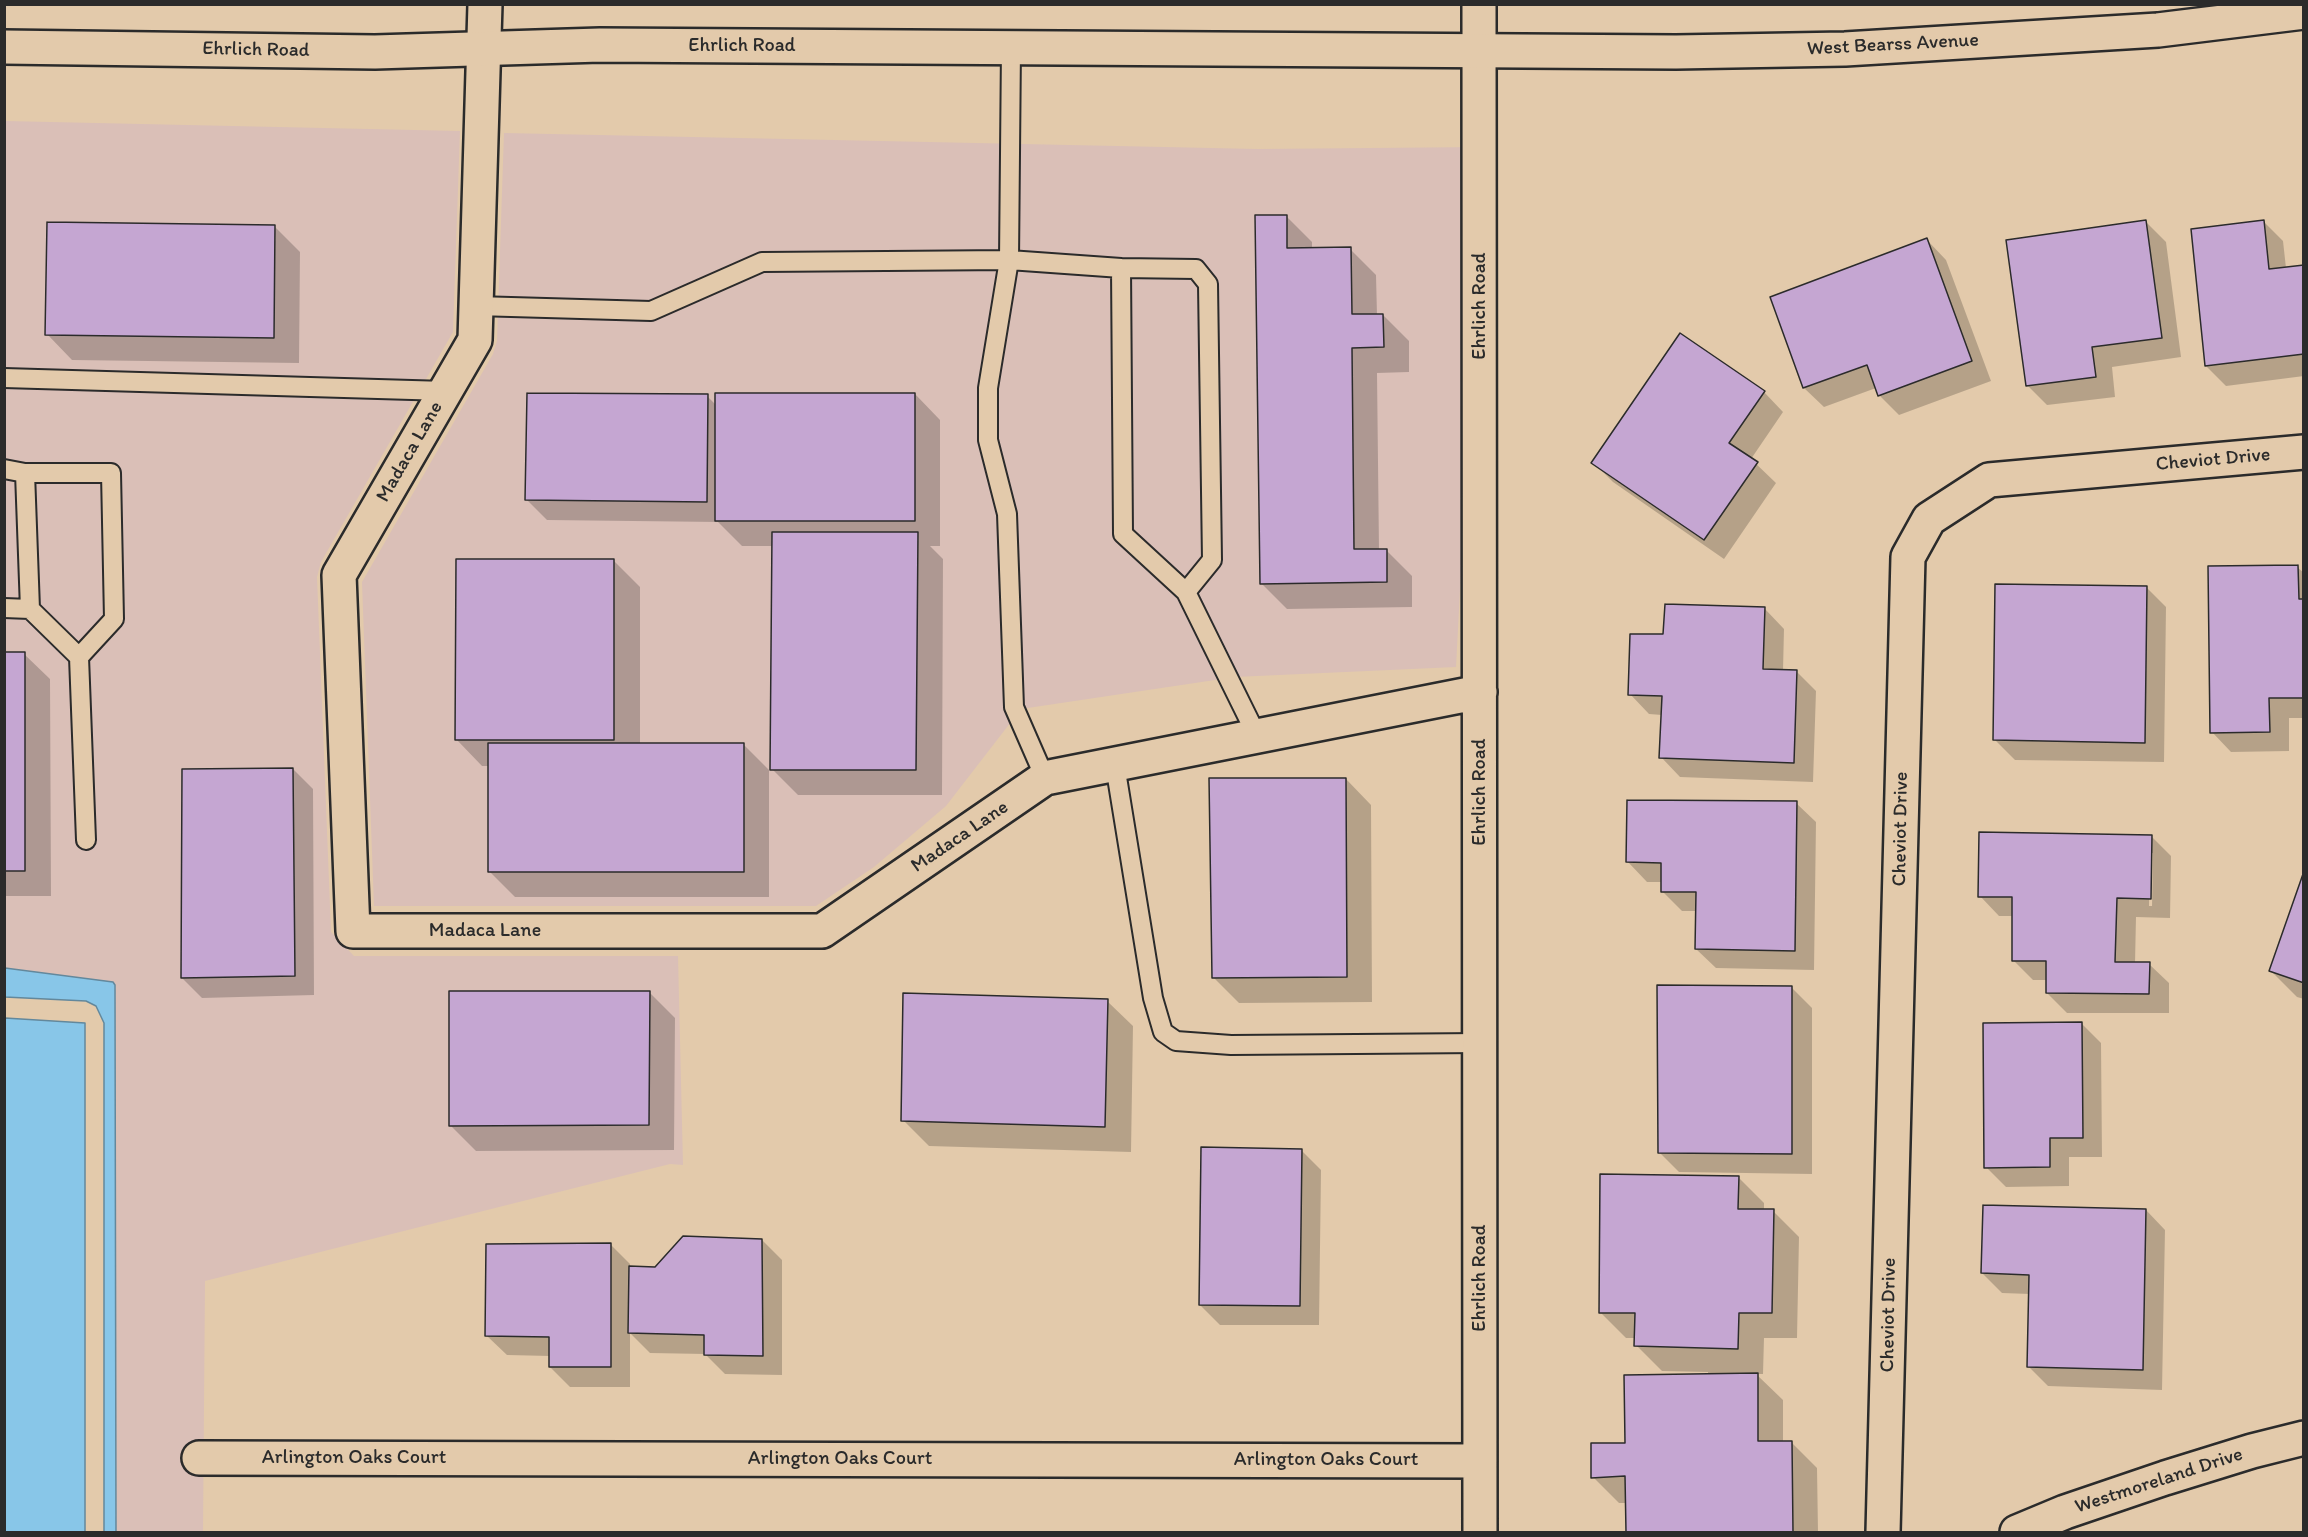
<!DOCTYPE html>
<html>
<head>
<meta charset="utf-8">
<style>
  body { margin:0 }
  #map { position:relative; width:2308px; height:1537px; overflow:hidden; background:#e3caab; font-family:Itim,sans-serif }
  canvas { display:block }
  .frame { position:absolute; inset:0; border:6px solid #2b2b2b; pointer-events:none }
</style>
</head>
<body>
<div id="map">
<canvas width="2308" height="1537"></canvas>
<div class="frame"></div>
</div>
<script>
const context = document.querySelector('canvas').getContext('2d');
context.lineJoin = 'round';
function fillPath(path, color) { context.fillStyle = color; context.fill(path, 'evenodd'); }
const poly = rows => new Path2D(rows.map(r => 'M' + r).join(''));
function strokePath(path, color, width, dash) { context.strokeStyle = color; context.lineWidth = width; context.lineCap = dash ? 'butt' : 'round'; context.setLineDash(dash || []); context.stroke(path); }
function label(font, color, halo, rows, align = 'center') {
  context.font = font + ' Itim,sans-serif'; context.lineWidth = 4.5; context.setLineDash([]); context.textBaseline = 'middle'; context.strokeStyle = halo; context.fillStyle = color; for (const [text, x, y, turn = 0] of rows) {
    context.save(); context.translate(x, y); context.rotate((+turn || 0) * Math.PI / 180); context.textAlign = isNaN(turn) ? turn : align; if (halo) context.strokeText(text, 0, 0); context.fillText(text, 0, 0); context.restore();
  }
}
const built = poly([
  [5,121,460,131,453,332,321,562,317,577,331,932,354,956,678,956,683,1165,670,1164,205,1281,203,1532,116,1532,115,985,112,982,5,968],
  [504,133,1258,149,1483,147,1456,667,1235,677,1021,709,946,806,874,867,816,906,374,906,362,582,493,354,497,341]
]);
const water = poly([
  [5,968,113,982,115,985,116,1532,104,1532,104,1023,96,1006,86,1001,5,997,5,968],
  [5,1018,85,1023,85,1532,5,1532,5,1018]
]);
const shadow = poly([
  [1286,216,1312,242,1312,249,1350,249,1376,275,1377,315,1383,315,1409,341,1409,372,1377,373,1379,550,1386,550,1412,576,1412,607,1287,609,1261,583],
  [2263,221,2283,241,2286,268,2304,266,2304,376,2226,386,2206,366],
  [2146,222,2166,242,2181,357,2112,367,2115,397,2047,405,2028,386],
  [274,226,300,252,299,363,72,360,47,334],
  [1927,240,1946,260,1991,381,1899,415,1879,395,1876,388,1824,407,1804,388,1772,297],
  [1764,392,1783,412,1751,459,1776,483,1724,559,1613,482,1593,462],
  [915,394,940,420,940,546,930,546,943,559,942,795,798,795,772,769,774,546,742,546,718,522,547,520,527,500,707,396,716,405],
  [614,561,640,587,640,744,743,744,769,770,769,897,515,897,490,872,490,766,482,766,457,740],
  [2297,567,2304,573,2304,718,2289,718,2289,751,2231,752,2212,732],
  [2146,587,2166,607,2164,762,2015,760,1995,740],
  [1765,609,1784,629,1783,671,1796,671,1816,691,1813,782,1680,777,1661,757,1662,715,1649,714,1630,694,1665,636],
  [4,653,24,654,50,679,51,896,4,896],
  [293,769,313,789,314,995,202,998,182,978],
  [1346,779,1371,805,1372,1002,1239,1003,1213,977],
  [1796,803,1816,822,1814,970,1716,968,1696,949,1697,911,1682,911,1662,891,1662,882,1647,882,1628,862],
  [2151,836,2171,856,2170,918,2136,917,2135,964,2149,964,2169,983,2169,1013,2067,1013,2047,993,2047,980,2033,980,2013,960,2014,916,1999,916,1980,896],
  [2150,853,2153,853,2152,906,2149,906],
  [2304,877,2304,999,2297,997,2271,971],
  [1792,988,1812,1008,1812,1174,1679,1172,1659,1152],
  [649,992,675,1018,674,1150,476,1151,450,1125],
  [1107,1001,1133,1026,1131,1152,929,1146,903,1120],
  [2081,1023,2101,1043,2102,1157,2069,1157,2069,1186,2006,1187,1986,1167],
  [1301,1150,1321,1170,1319,1325,1220,1325,1200,1305],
  [1738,1177,1764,1203,1764,1211,1773,1211,1799,1237,1797,1338,1764,1338,1763,1374,1756,1374,1783,1400,1783,1442,1791,1442,1817,1468,1818,1532,1627,1532,1627,1503,1619,1503,1593,1477,1626,1444,1708,1375,1708,1372,1662,1371,1636,1345,1636,1338,1626,1338,1600,1312],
  [2146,1210,2165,1230,2162,1390,2048,1386,2028,1366,2030,1294,2002,1293,1982,1273],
  [762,1240,782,1260,782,1375,725,1374,705,1354,650,1353,630,1333,630,1387,570,1387,550,1367,550,1356,507,1355,487,1336,610,1244,630,1264,630,1268,656,1269]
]);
const building = poly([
  [1255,215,1287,215,1287,248,1351,247,1352,314,1383,314,1384,347,1352,348,1354,549,1387,549,1387,582,1260,584,1255,215],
  [2146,220,2162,338,2092,347,2096,377,2026,386,2006,240,2146,220],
  [2264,220,2269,269,2304,265,2304,354,2205,366,2191,229,2264,220],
  [47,222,275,225,274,338,45,335,47,222],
  [1927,238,1972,361,1878,396,1867,365,1803,388,1770,297,1927,238],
  [1680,333,1765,391,1729,443,1758,462,1704,540,1591,463,1680,333],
  [527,393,708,394,707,502,525,500,527,393],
  [715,393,915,393,915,521,715,521,715,393],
  [772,532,918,532,916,770,770,770,772,532],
  [456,559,614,559,614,740,455,740,456,559],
  [2298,565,2299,599,2304,599,2304,698,2269,698,2270,732,2210,733,2208,566,2298,565],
  [1995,584,2147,586,2145,743,1993,740,1995,584],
  [1665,604,1765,607,1763,669,1797,670,1794,763,1659,758,1662,696,1628,695,1630,634,1663,634,1665,604],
  [4,652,25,652,25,871,4,871,4,652],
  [488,743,744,743,744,872,488,872,488,743],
  [293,768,295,976,181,978,182,769,293,768],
  [1209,778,1346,778,1347,977,1212,978,1209,778],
  [1627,800,1797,801,1795,951,1695,949,1696,892,1661,892,1661,863,1626,862,1627,800],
  [1979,832,2152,835,2151,899,2117,898,2115,962,2150,962,2149,994,2046,993,2046,961,2012,961,2012,897,1978,897,1979,832],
  [2303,874,2304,875,2304,983,2269,971,2303,874],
  [1657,985,1792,986,1792,1154,1658,1153,1657,985],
  [449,991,650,991,649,1125,449,1126,449,991],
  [903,993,1108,999,1105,1127,901,1121,903,993],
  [2082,1022,2083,1138,2050,1138,2050,1167,1984,1168,1983,1023,2082,1022],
  [1201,1147,1302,1149,1300,1306,1199,1305,1201,1147],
  [1600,1174,1739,1176,1738,1209,1774,1209,1772,1313,1739,1313,1738,1349,1634,1346,1635,1313,1599,1313,1600,1174],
  [1983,1205,2146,1209,2143,1370,2027,1367,2029,1275,1981,1273,1983,1205],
  [683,1236,762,1239,763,1356,704,1355,704,1335,628,1333,629,1266,655,1267,683,1236],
  [611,1243,611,1367,549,1367,549,1337,485,1336,486,1244,611,1243],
  [1758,1373,1758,1441,1792,1441,1793,1532,1626,1532,1625,1476,1591,1478,1591,1443,1625,1443,1624,1375,1758,1373]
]);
const lane = poly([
  [1011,47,1009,260,988,388,988,440,1007,514,1014,707,1045,778],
  [1121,268,1196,269,1208,284,1212,560,1186,592],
  [476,306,651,311,762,262,1009,260,1121,268,1123,534,1186,592,1257,736],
  [4,378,446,391],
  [4,469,25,473,30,609,4,608],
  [25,473,111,473,114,619,79,657,30,609],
  [79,657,86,840],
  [1115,765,1153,998,1163,1032,1176,1041,1231,1045,1481,1043]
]);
const street = poly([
  [485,4,475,340,339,575,353,931,822,931,1045,778,1480,692],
  [1479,4,1480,1532],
  [199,1458,1480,1461],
  [1883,1532,1908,557,1929,519,1989,480,2304,452],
  [2017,1532,2065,1512,2165,1478,2252,1451,2304,1438]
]);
const secondary = poly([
  [4,47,375,52,600,45,1676,52,1845,49,2158,30,2304,12]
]);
const streetNames = [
  ["West Bearss Avenue",1893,45,-3],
  ["Ehrlich Road",742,46],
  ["Ehrlich Road",256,50,1],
  ["Ehrlich Road",1480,306,-90],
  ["Madaca Lane",410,452,-60],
  ["Cheviot Drive",2213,460,-5],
  ["Ehrlich Road",1480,792,-90],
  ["Cheviot Drive",1901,829,-89],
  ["Madaca Lane",960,837,-34],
  ["Madaca Lane",485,931],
  ["Ehrlich Road",1480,1278,-90],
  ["Cheviot Drive",1889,1315,-89],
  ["Arlington Oaks Court",354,1458],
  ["Arlington Oaks Court",840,1459],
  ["Arlington Oaks Court",1326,1460],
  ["Westmoreland Drive",2159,1481,-18]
];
fillPath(built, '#dabfb7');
fillPath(water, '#88c6e8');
strokePath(water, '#63889c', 1.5);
fillPath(shadow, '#0003');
fillPath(building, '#c5a6d2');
strokePath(building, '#2b2b2b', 1.5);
strokePath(lane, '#2b2b2b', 22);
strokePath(street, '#2b2b2b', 38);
strokePath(secondary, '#2b2b2b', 38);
strokePath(lane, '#e3caab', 18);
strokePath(street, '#e3caab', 33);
strokePath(secondary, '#e3caab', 33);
label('20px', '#2b2b2b', '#e3caab', streetNames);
</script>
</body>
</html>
